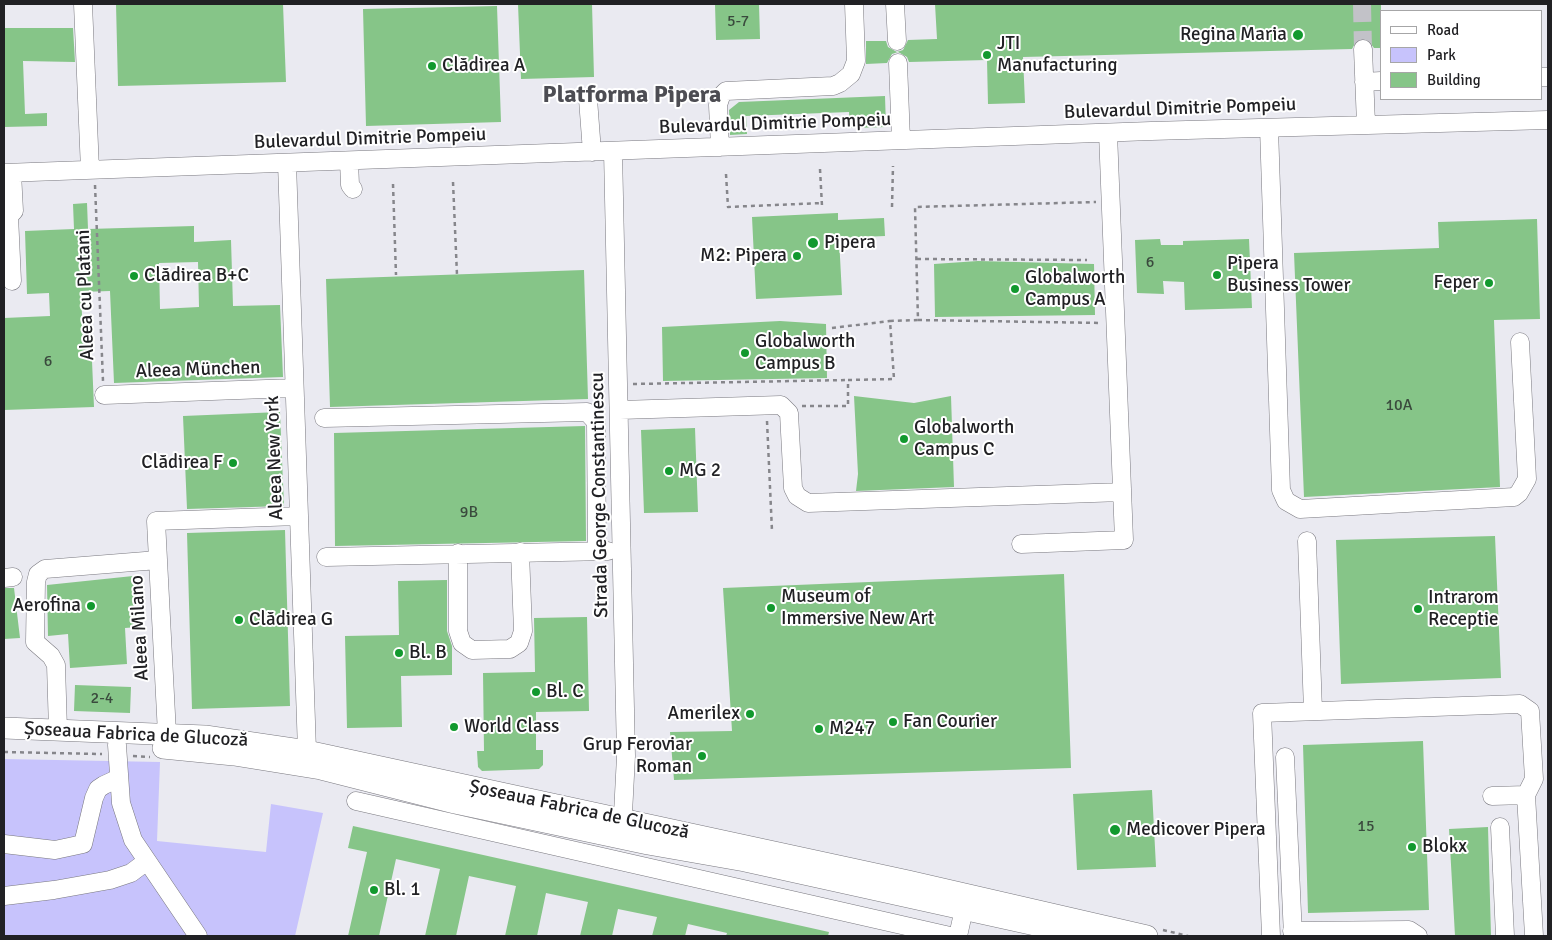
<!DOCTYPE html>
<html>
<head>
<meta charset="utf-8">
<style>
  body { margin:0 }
  #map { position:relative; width:1552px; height:940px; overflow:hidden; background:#eaeaf1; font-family:Signika,sans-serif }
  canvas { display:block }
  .frame { position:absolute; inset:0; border:5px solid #212124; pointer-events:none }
  .legend { position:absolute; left:1380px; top:10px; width:162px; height:90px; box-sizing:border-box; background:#fff; border:1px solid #a6a6a7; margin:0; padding:6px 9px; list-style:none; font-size:15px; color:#212124 }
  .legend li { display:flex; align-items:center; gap:10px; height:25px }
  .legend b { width:25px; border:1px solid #a6a6a7 }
</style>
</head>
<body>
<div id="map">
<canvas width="1552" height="940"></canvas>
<div class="frame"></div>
<ul class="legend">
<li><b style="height:6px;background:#fff"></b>Road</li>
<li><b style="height:14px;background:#c7c3fc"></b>Park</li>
<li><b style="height:14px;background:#86c588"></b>Building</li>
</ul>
</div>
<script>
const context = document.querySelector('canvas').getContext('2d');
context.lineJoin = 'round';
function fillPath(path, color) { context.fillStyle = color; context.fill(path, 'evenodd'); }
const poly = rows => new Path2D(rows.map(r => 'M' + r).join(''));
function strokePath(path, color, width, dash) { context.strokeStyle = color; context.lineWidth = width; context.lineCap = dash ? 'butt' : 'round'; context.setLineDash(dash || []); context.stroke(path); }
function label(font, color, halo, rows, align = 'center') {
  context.font = font + ' Signika,sans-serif'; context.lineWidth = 4; context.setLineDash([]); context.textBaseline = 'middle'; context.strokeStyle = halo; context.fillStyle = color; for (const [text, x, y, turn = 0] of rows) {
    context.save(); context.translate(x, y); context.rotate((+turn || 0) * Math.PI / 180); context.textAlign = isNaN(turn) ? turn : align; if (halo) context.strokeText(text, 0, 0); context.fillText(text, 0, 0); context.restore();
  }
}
const green = poly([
  [4,759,160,762,157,841,266,852,271,804,323,813,295,936,4,936]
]);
const building = poly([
  [116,4,283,4,286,82,118,86],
  [518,4,592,4,594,77,521,79],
  [715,4,759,4,760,39,716,40],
  [935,4,1381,4,1381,48,1374,48,1368,40,1363,38,1357,40,1352,49,1023,57,1025,103,988,104,987,60,909,62,907,57,898,52,892,54,887,63,866,64,866,41,886,41,888,47,897,52,903,50,908,40,937,39],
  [497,6,501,122,366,126,363,9],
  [4,28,73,28,75,62,23,61,25,114,47,113,47,126,4,127],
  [885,96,886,127,850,128,849,112,746,116,747,134,730,135,729,110,739,102],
  [87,203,88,229,194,226,194,242,231,240,233,306,280,305,283,377,114,383,110,291,81,292,82,315,90,315,94,407,4,410,4,318,50,316,49,293,27,294,25,231,74,229,73,204],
  [198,262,199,307,160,309,159,263],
  [838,213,838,220,884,218,885,236,839,238,842,295,756,299,752,217],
  [1537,219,1540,319,1494,320,1500,487,1304,497,1294,253,1439,248,1438,222],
  [1160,239,1161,245,1183,245,1183,241,1249,239,1252,308,1185,310,1184,282,1163,281,1164,294,1137,293,1135,240],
  [978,261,1094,264,1095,315,935,317,934,264],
  [584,270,588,399,330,407,326,279],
  [780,321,826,324,827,378,663,381,662,327],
  [854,396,914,403,951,396,954,487,856,491,858,474],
  [280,412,284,506,187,509,183,416],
  [585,426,586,541,335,546,334,433],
  [695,428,698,512,644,513,641,430],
  [285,530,290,706,192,709,187,533],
  [1495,536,1501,678,1341,684,1336,540],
  [1064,574,1071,768,674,780,670,732,732,731,723,588],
  [133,576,138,627,125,628,127,664,70,668,68,634,48,636,47,585],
  [447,580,447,631,452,646,452,675,401,676,402,727,347,728,345,636,399,635,398,581],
  [14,588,20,638,4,639,4,588],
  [587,617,589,711,536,712,536,750,543,750,543,765,539,769,482,771,478,767,477,751,484,751,483,673,535,672,534,618],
  [75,685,131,687,130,713,74,711],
  [1423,741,1429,910,1308,913,1303,745],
  [1152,790,1156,867,1077,870,1073,794],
  [353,826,829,932,828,936,726,936,727,933,688,924,685,936,652,936,657,917,618,909,612,936,580,936,588,902,546,893,537,936,505,936,516,886,469,876,456,936,425,936,440,869,396,859,379,936,348,936,367,852,348,848],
  [1488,827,1491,936,1455,936,1449,829]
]);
const minorTunnel = poly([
  [1362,4,1363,49]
]);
const path = poly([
  [820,169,822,206],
  [726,174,728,207,822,203],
  [453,182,457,275],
  [393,184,396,275],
  [95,185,103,381],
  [892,207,893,166],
  [917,259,1087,260],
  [918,320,1102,323],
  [832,328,890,321],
  [633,384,848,380],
  [802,406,848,406,848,380,894,379,890,321,918,320,915,207,1096,202],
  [767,421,772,531],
  [4,752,102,754],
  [133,756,150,757],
  [1163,930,1188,936]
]);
const minor = poly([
  [83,4,90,170],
  [895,4,897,41],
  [1363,49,1366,124],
  [898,63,901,140],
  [1541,77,1548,77],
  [1364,82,1381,81],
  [588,99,592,152],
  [1269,128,1281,490,1286,501,1300,509,1514,497,1519,493,1527,479,1520,342],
  [720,147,718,105,721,96,726,91,833,86,840,83,851,74,856,61,854,4],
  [613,151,626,756,622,833],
  [349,161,350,185,353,189],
  [287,163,307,751],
  [4,173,1151,131,1548,120],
  [12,281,9,216,14,211,12,173],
  [104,395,293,388],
  [620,410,781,405,789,413,793,488,797,496,808,503,1122,492],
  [324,418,587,412,596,422,597,551],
  [1307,541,1313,711],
  [1021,544,1124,540,1108,133],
  [458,553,458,631,462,643,472,650,510,649,519,643,523,631,520,552],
  [326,557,608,551],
  [4,578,13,577],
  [58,730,56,665,51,656,35,642,36,582,38,574,45,569,158,560],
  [167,734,156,521,298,516],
  [117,745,121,803,133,840,198,936],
  [1285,757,1293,936],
  [1492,796,1526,795],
  [356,801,950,936],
  [1500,827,1505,936],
  [4,844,55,850,83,844,94,798,98,789,104,785,119,778],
  [4,896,54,890,110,880,131,873,147,861],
  [1292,931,1409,930,1418,936],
  [958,936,964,909],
  [1271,936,1262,713,1520,704,1530,711,1534,779,1526,795,1534,936]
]);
const major = poly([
  [4,728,205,736,307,751,908,881,1147,936],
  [163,748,234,755,321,769,455,803,648,844,745,861,1085,936]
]);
const markers = [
  [1298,35,6,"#12992e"],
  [987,55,5,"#12992e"],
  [432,66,5,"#12992e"],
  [813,243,6,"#12992e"],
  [797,256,5,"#12992e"],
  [1217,275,5,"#12992e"],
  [134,276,5,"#12992e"],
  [1489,283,5,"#12992e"],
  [1015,289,5,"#12992e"],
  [745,353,5,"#12992e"],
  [904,439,5,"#12992e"],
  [233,463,5,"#12992e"],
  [669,471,5,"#12992e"],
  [91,606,5,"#12992e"],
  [771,608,5,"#12992e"],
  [1418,609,5,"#12992e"],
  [239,620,5,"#12992e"],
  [399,653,5,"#12992e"],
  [536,692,5,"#12992e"],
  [750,714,5,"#12992e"],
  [893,722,5,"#12992e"],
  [454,727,5,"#12992e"],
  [819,729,5,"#12992e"],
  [702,756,5,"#12992e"],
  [1115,830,6,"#12992e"],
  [1412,847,5,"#12992e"],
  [374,890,5,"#12992e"]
];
const numberNames = [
  ["5-7",738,22],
  ["6",1150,263],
  ["6",48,362],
  ["10A",1399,406],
  ["9B",469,513],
  ["2-4",102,699],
  ["15",1366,827]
];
const poiNames = [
  ["Regina Maria",1287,35,"right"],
  ["JTI",997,44],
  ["Manufacturing",997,66],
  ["Clădirea A",442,66],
  ["Pipera",824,243],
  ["M2: Pipera",787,256,"right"],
  ["Pipera",1227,264],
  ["Business Tower",1227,286],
  ["Clădirea B+C",144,276],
  ["Globalworth",1025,278],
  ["Campus A",1025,300],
  ["Feper",1479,283,"right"],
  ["Globalworth",755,342],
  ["Campus B",755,364],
  ["Globalworth",914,428],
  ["Campus C",914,450],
  ["Clădirea F",223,463,"right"],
  ["MG 2",679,471],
  ["Museum of",781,597],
  ["Immersive New Art",781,619],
  ["Intrarom",1428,598],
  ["Receptie",1428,620],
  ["Aerofina",81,606,"right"],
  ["Clădirea G",249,620],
  ["Bl. B",409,653],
  ["Bl. C",546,692],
  ["Amerilex",740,714,"right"],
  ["Fan Courier",903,722],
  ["World Class",464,727],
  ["M247",829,729],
  ["Grup Feroviar",692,745,"right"],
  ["Roman",692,767,"right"],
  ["Medicover Pipera",1126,830],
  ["Blokx",1422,847],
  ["Bl. 1",384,890]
];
const streetNames = [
  ["Bulevardul Dimitrie Pompeiu",1180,109,-2],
  ["Bulevardul Dimitrie Pompeiu",775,124,-2],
  ["Bulevardul Dimitrie Pompeiu",370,139,-2],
  ["Aleea cu Platani",86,295,-92],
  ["Aleea München",198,370,-2],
  ["Aleea New York",275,458,-92],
  ["Strada George Constantinescu",600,495,-91],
  ["Aleea Milano",140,628,-93],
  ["Șoseaua Fabrica de Glucoză",136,735,3],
  ["Șoseaua Fabrica de Glucoză",579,810,12]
];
const districtNames = [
  ["Platforma Pipera",632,96]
];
fillPath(green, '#c7c3fc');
fillPath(building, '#86c588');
strokePath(minorTunnel, '#c2c2c8', 18, [18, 9]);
strokePath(minor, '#79787f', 19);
strokePath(major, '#79787f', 22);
strokePath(path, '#86868b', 2.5, [4, 4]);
strokePath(minor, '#fff', 18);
strokePath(major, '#fff', 21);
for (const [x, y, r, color] of markers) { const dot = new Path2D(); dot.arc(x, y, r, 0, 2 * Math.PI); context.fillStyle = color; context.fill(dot); strokePath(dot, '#fff', 2); }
label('16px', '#3a4a3d', null, numberNames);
label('19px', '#212124', '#fff', poiNames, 'left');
label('19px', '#212124', '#fff', streetNames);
label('bold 24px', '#4d4d53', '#fff', districtNames);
</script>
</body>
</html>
